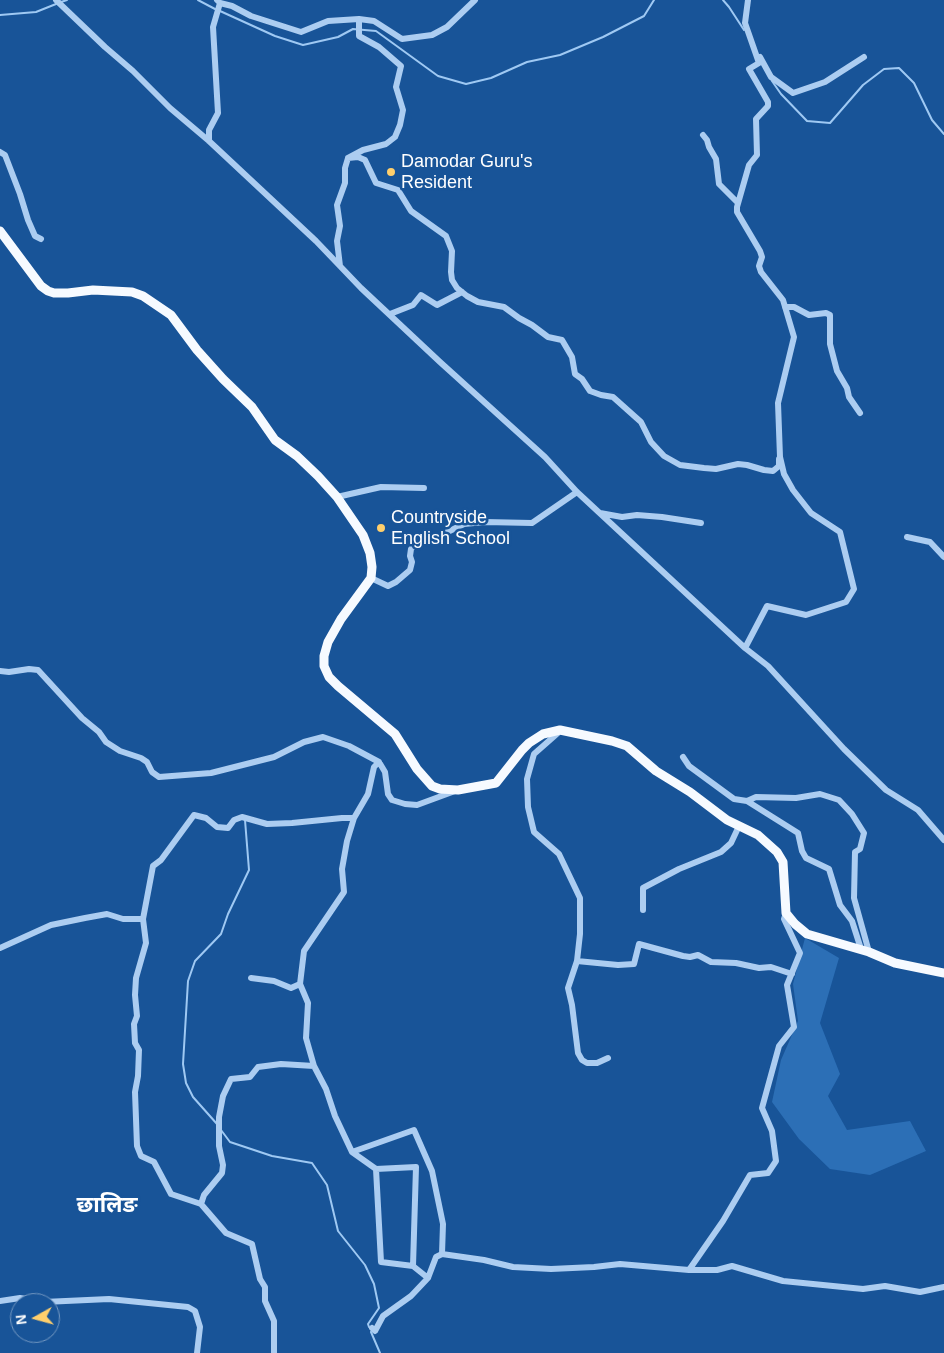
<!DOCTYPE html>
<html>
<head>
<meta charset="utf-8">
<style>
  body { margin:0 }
  #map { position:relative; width:944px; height:1353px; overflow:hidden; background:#185498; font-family:Helvetica,sans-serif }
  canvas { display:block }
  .north { position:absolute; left:10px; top:1293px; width:50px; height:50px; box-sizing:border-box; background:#185498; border:1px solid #7498c1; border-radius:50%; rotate:263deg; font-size:14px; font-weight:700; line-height:20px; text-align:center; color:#fff }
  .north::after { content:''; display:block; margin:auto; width:18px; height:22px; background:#ffcf6c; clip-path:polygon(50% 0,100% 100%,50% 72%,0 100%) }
</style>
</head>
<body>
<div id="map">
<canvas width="944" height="1353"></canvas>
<div class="north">N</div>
</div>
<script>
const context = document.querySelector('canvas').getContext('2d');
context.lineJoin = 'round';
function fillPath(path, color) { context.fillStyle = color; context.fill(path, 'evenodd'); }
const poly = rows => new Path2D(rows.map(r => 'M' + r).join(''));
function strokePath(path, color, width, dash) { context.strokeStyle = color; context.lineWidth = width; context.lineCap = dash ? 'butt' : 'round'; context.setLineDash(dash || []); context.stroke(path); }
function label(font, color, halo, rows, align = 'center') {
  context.font = font + ' Helvetica,"Noto Sans Devanagari",sans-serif'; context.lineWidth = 5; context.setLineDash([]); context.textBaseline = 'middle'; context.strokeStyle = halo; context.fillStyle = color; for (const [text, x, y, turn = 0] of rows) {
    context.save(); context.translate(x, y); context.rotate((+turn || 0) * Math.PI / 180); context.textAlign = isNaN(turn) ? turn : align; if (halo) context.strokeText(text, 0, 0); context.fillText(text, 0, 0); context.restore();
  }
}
const green = poly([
  [805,938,839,958,820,1023,840,1074,828,1096,847,1130,910,1121,926,1151,870,1175,830,1169,799,1139,772,1102,781,1060,798,1021,793,984]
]);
const stream = poly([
  [198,0,215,9],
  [723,0,729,7,744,30],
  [61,2,67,0],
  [220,11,275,36,303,45,338,37,353,29,376,31,438,76,466,84,491,78,527,62,560,55,603,37,644,16,654,0],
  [0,15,36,12,56,4],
  [772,81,781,94,807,121,830,123,863,85,884,69,899,68,914,83,932,120,944,134],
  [217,1124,193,1097,186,1083,183,1064,188,981,195,961,221,934,228,914,249,870,245,820],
  [221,1130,230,1142,272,1156,312,1163,327,1185,338,1231,365,1265,374,1284,379,1308,368,1324,369,1327],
  [371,1332,380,1353]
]);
const minor = poly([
  [56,0,105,47,133,71,170,108,209,141,316,241,361,288,440,362,545,457,577,492,745,648,768,666,844,749,886,790,918,810,944,840],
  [220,3,232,6,251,16,301,32,328,21,359,19,374,21,402,39,432,35,447,27,475,0],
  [760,57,771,77,793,93,825,82,864,57],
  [703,135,707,140,709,147,716,159,719,184,738,203],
  [209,141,209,130,218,113,213,27,220,3,217,0],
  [0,152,5,155,20,194,28,220,35,236,41,239],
  [348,158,358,157,365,160,376,183,398,190,411,211,446,236,452,251,451,272,452,280,457,288,467,296,478,302,504,307,519,318,532,325,548,337,562,340,572,357,575,374,582,379,590,391,601,395,613,397,641,422,651,442,664,456,680,465,704,468,716,469,738,464,747,465,764,470,773,471,779,466,779,459],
  [340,266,337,241,340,226,337,205,345,183,345,168,348,158,363,150,386,144,395,137,400,125,403,110,396,87,401,66,379,47,359,36,359,19],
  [785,307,794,307,809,315,826,313,830,315,830,344,837,371,847,388,849,397,860,413],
  [390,314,413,305,421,295,437,305,462,292],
  [337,497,381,487,424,488],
  [600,513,622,517,637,515,662,517,701,523],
  [907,537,930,542,944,557],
  [371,578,388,586,396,582,410,570,412,562,410,556,411,549,415,545,431,540,464,524,485,522,532,523,577,492],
  [745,648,767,606,806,615,846,602,854,589,840,532,811,513,793,490,784,474,780,457,778,403,794,337,783,300,761,272,759,266,762,257,760,251,737,212,737,207,749,165,757,155,756,119,768,106,768,102,749,69,759,63,745,23,748,0],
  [0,671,9,672,29,669,38,670,82,718,99,732,106,742,120,751,141,758,147,762,152,772,159,777,211,773,274,757,304,742,323,737,349,746,379,762,385,772,388,794,392,800,405,804,417,805,455,791],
  [559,732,534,754,527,779,528,807,534,832,559,854,580,898,580,934,577,961,568,988,572,1005,578,1053,582,1060,587,1063,597,1063,608,1058],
  [683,757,689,766,734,799,747,801,798,833,802,851,806,858,829,869,840,905,852,921,861,949],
  [747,801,756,797,796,798,820,794,839,800,852,814,864,833,860,849,855,852,854,898,869,952],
  [643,910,643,888,679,869,721,852,731,843,739,826],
  [143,919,146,943,136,978,135,995,137,1016,134,1024,135,1043,139,1050,138,1076,135,1092,137,1146,141,1156,154,1162,171,1194,201,1204,226,1233,252,1244,260,1279,265,1287,265,1301,274,1321,274,1353],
  [0,948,51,925,85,918,107,914,123,919,143,919,153,866,161,860,194,815,206,818,217,827,228,828,234,820,242,817,267,824,292,823,342,818,354,818],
  [577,961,618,965,634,964,639,944,683,956,690,957,698,955,711,962,736,963,759,968,771,967,792,974],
  [251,978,274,981,291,988,300,984],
  [352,1152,414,1130,432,1171,443,1224,442,1254],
  [376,1169,381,1262,413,1266,416,1167,376,1169,352,1152,335,1116,326,1089,314,1066,306,1038,308,1003,300,984,304,951,344,892,342,869,347,841,354,818,368,794,374,767,379,762],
  [201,1204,204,1195,222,1173,223,1165,219,1146,219,1117,223,1096,231,1079,250,1077,258,1067,281,1064,314,1066],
  [413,1266,428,1278,436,1257,442,1254,484,1260,513,1267,551,1269,594,1267,620,1264,689,1270,723,1221,750,1175,768,1173,776,1161,772,1131,762,1108,779,1046,794,1027,787,985,800,953,784,919,786,913],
  [689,1270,717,1270,732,1266,783,1281,863,1289,885,1286,920,1292,944,1287],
  [0,1301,20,1298,44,1302,109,1299,188,1307,195,1311,200,1327,197,1353],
  [372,1328,375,1331,383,1316,411,1296,428,1278]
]);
const major = poly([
  [0,231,41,286,48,291,54,293,68,293,93,290,132,292,143,296,171,315,197,350,223,379,252,407,275,440,297,456,318,476,337,497,363,535,370,553,372,567,371,578,341,619,328,642,324,656,324,666,329,677,338,686,395,734,417,769,432,786,440,789,458,790,496,783,522,750,529,743,543,734,560,730,612,741,627,746,656,771,690,792,727,820,758,835,777,852,783,862,786,913,795,924,807,934,869,952,895,963,944,973]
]);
const markers = [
  [391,172,5,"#ffcf6c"],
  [381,528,5,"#ffcf6c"]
];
const poiNames = [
  ["Damodar Guru's",401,162],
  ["Resident",401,183],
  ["Countryside",391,518],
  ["English School",391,539]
];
const districtNames = [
  ["छालिङ",107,1206]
];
fillPath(green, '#2c6fb6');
strokePath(stream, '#9fc9f3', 2);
strokePath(minor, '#accdf1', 6);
strokePath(major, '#f6faff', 9);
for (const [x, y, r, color] of markers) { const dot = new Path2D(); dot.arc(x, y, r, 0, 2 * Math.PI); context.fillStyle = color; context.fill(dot); strokePath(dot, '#185498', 2); }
label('18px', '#fff', '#185498', poiNames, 'left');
label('bold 22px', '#fff', '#185498', districtNames);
</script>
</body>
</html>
